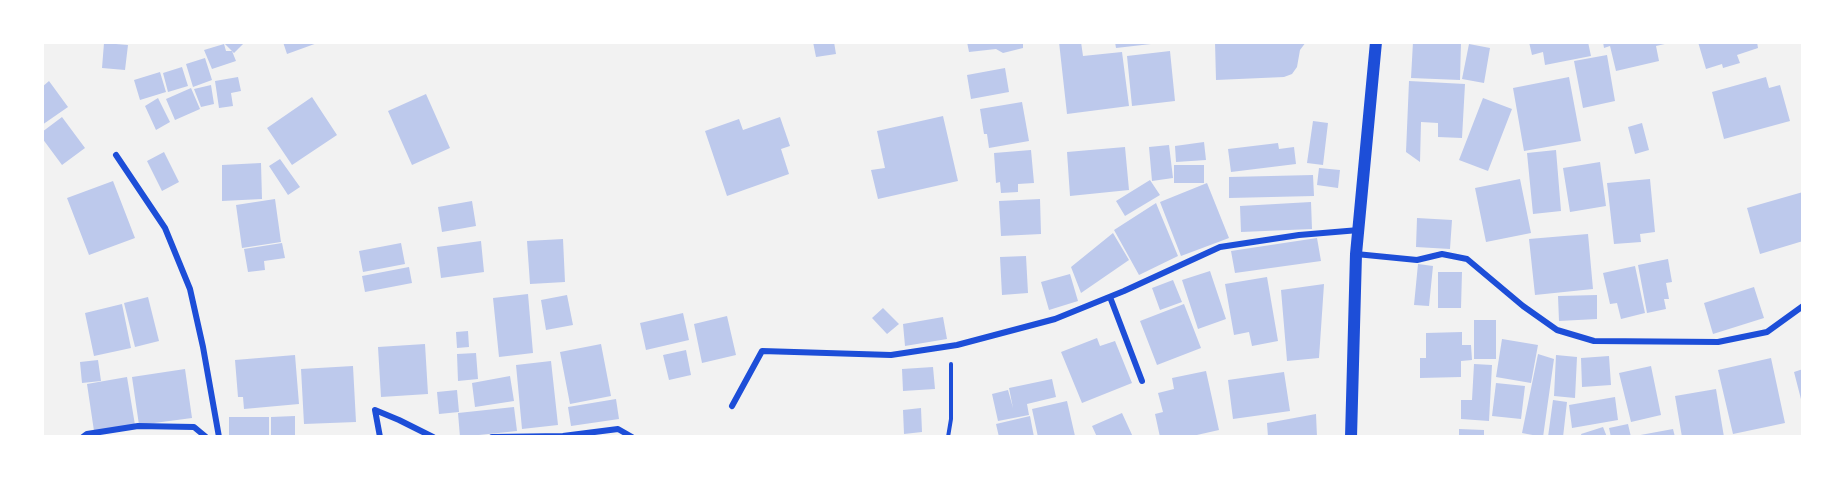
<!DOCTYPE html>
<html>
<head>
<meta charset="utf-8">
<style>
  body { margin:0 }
  #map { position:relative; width:1845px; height:479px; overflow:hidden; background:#f2f2f2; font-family:Ubuntu,sans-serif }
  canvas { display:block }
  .frame { position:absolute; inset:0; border:44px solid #fff; pointer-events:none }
</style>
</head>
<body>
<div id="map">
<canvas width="1845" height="479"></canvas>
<div class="frame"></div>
</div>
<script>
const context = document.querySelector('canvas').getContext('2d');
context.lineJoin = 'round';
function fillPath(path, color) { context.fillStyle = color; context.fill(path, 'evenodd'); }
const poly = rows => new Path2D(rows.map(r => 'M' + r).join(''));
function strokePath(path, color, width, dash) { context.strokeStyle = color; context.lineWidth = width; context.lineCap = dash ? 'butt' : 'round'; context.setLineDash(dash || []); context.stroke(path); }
const building = poly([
  [223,42,245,42,234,53],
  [283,42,320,42,287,54],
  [813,42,834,42,836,54,816,57],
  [967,42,1023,42,1023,48,1003,53,996,49,969,52],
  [1059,42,1081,42,1083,56,1122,52,1129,106,1067,114],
  [1115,42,1150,42,1151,44,1116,48],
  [1215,42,1306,42,1300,50,1297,67,1292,74,1284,77,1216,80],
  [1413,42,1461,42,1460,80,1411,78],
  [1529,42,1588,42,1591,56,1545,65,1543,52,1532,55],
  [1603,42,1669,42,1669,43,1656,46,1659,61,1616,71,1610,46,1604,48],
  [1698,42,1757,42,1758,48,1737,55,1740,63,1723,68,1722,64,1706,69],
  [104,43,128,45,125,70,102,68],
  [224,44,226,51,232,51,236,61,212,69,204,50],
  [1469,44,1490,48,1484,83,1462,79],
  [1170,51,1175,101,1132,106,1127,56],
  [1607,55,1615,101,1583,108,1574,61],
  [205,58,212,80,193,87,186,64],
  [182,67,188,86,168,92,163,73],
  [1005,68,1009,92,971,99,967,75],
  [160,72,166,92,140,100,134,80],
  [238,77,241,91,231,93,233,106,219,108,215,81],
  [1569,77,1581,141,1524,151,1513,88],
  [1766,77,1769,88,1780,85,1790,121,1724,139,1712,92],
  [49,81,68,107,42,125,42,87],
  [1409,81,1465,84,1462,138,1438,137,1438,123,1421,122,1420,162,1406,152],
  [211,85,214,104,201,107,194,89],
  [191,88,200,109,175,120,166,99],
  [426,94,450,148,412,165,388,111],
  [312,97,337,135,292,165,267,128],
  [158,98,170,122,156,130,145,106],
  [1483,98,1512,109,1488,171,1459,160],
  [1022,102,1029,141,989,148,987,134,984,134,980,109],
  [943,116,958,181,878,199,871,170,885,168,877,131],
  [62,117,85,148,62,165,42,138,42,132],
  [780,117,790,146,781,149,789,174,727,196,705,131,739,119,743,130],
  [1313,121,1328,123,1323,165,1307,163],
  [1642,123,1649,150,1635,154,1628,127],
  [1204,142,1206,160,1176,162,1175,146],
  [1278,143,1279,149,1294,147,1296,164,1231,172,1228,149],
  [1169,145,1173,178,1152,181,1149,147],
  [1125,147,1129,190,1070,196,1067,152],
  [1031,150,1034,183,1018,184,1018,192,1001,193,1000,182,996,183,994,153],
  [1556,150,1561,211,1533,214,1527,153],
  [164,152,179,182,162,191,147,161],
  [280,159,300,187,288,195,269,166],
  [1600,162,1606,206,1570,212,1563,168],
  [261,163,262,199,222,201,222,165],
  [1174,165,1204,165,1204,183,1174,183],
  [1319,168,1340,170,1338,188,1317,185],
  [1313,175,1314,196,1229,198,1229,177],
  [1520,179,1531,233,1486,242,1475,188],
  [1650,179,1655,232,1640,234,1641,242,1614,244,1607,183],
  [1150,180,1160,195,1125,216,1116,201],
  [113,181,135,238,89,255,67,198],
  [1207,183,1229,238,1181,256,1160,202],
  [1803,192,1803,241,1760,254,1747,208],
  [275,199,281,242,242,248,236,205],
  [1040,199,1041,234,1001,236,999,201],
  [472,201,476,226,442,232,438,207],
  [1311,202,1312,229,1241,232,1240,206],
  [1156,203,1178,256,1139,275,1114,230],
  [1417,218,1452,220,1450,249,1416,247],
  [1113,233,1129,260,1081,293,1071,267],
  [1588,234,1593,289,1535,295,1529,239],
  [1317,238,1321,261,1235,273,1231,251],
  [563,239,565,282,530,284,527,241],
  [481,241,484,272,441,278,437,247],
  [282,243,285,258,264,261,265,270,248,272,244,249],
  [401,243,405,264,363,272,359,251],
  [1026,256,1028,293,1002,295,1000,257],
  [1668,259,1672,282,1666,283,1669,299,1664,299,1666,309,1647,313,1638,265],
  [1418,264,1433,266,1429,306,1414,305],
  [1635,266,1645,313,1621,319,1617,303,1610,304,1603,273],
  [409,267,412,283,365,292,362,276],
  [1210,271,1226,319,1198,329,1182,280],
  [1438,272,1462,272,1461,308,1438,308],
  [1070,274,1078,301,1049,310,1041,282],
  [1267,277,1278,341,1252,346,1249,332,1234,335,1225,284],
  [1173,280,1182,302,1160,310,1152,288],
  [1324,284,1319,358,1287,361,1281,290],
  [1754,287,1764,318,1713,334,1704,303],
  [528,294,533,353,499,357,493,298],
  [567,295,573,325,546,330,541,300],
  [1597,295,1597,319,1559,321,1558,296],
  [148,297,159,341,135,347,124,303],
  [122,304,131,348,94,356,85,313],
  [1184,304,1201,348,1157,365,1140,321],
  [883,308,899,324,887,334,872,318],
  [683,313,689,340,646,350,640,323],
  [727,316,736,355,702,363,694,324],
  [943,317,947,339,905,346,903,324],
  [1474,320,1496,320,1496,359,1474,359],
  [468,331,469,347,457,348,456,332],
  [1462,332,1462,345,1471,345,1472,360,1461,361,1461,377,1420,378,1420,358,1426,358,1426,333],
  [1097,338,1100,346,1115,341,1132,383,1082,403,1061,352],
  [1502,339,1538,345,1531,383,1496,377],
  [425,344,428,394,381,397,378,347],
  [601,344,611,396,570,404,560,352],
  [686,350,691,375,669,380,663,355],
  [476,353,478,379,458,381,457,354],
  [1538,354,1554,359,1543,437,1522,433],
  [295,355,299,404,244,409,243,397,238,397,235,360],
  [1556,355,1577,357,1575,398,1554,396],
  [1609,356,1611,385,1582,387,1581,358],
  [1771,358,1785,423,1733,434,1718,370],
  [98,360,101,381,82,383,80,362],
  [551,361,558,425,522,429,516,365],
  [1474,364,1492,365,1489,421,1461,419,1461,400,1472,400],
  [353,366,356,422,304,424,301,369],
  [1651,366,1661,415,1631,422,1619,373],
  [933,367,935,389,903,391,902,369],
  [185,369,192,418,139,425,132,377],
  [1803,369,1803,403,1802,403,1794,372],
  [1206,371,1219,430,1188,437,1160,437,1155,414,1163,412,1158,393,1174,389,1172,378],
  [1284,372,1290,411,1233,419,1228,380],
  [510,376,514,401,475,407,472,383],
  [127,377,135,425,94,431,87,384],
  [1052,379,1056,397,1027,404,1029,415,998,421,992,394,1008,390,1013,408,1009,388],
  [1496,383,1525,386,1521,419,1492,416],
  [1716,389,1724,437,1682,437,1675,396],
  [457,390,459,412,439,414,437,392],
  [1615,397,1618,420,1572,428,1569,405],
  [616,399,619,419,571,426,568,407],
  [1553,400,1567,402,1563,437,1548,437],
  [1067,401,1075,436,1038,437,1032,409],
  [514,407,517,431,460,437,458,413],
  [921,408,922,432,904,434,903,410],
  [1122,413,1133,437,1097,437,1092,426],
  [1316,414,1317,437,1268,437,1267,423],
  [295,416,295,437,271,437,271,417],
  [1030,416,1034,437,999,437,996,424],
  [229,417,269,417,269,437,229,437],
  [1628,424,1631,437,1611,437,1609,428],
  [1603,427,1607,437,1582,437,1581,434],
  [1459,429,1484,430,1484,437,1459,437],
  [1673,429,1675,437,1635,437,1635,436]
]);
const path = poly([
  [948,437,951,419,951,364]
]);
const minor = poly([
  [116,155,165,228,190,289,203,347,219,437],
  [1356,254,1417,260,1442,254,1467,259,1523,306,1557,330,1594,341,1718,342,1767,332,1803,306],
  [1110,297,1142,381],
  [732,406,762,351,891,355,957,345,1055,319,1124,291,1220,247,1299,235,1359,230],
  [83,437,87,434,138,426,194,427,206,437],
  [380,437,375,410,399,420,433,437],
  [492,437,563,436,618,429,632,437]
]);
const secondary = poly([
  [1351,437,1356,254,1376,42]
]);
fillPath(building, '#bdc9ec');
strokePath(path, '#1d4ed8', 4);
strokePath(minor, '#1d4ed8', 6);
strokePath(secondary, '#1d4ed8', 12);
</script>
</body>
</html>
